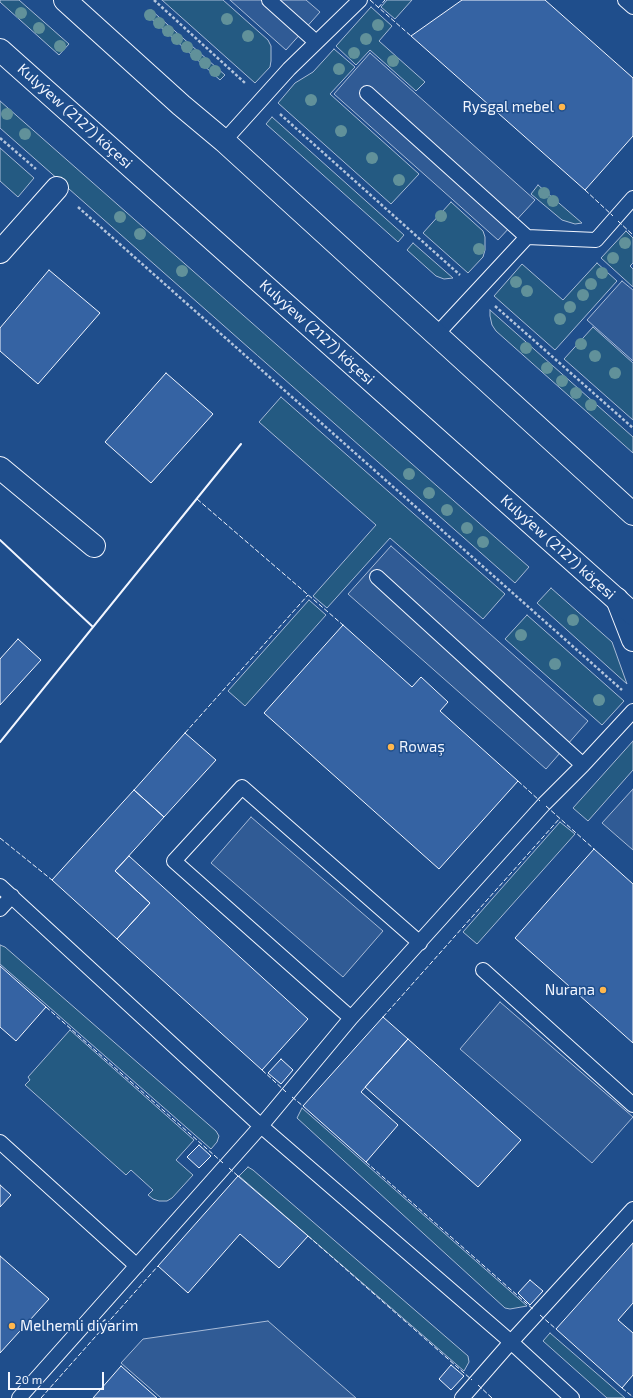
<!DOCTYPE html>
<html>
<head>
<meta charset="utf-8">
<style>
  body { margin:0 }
  #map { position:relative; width:633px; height:1398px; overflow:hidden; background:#1f4e8c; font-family:"Exo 2",sans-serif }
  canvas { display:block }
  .scale { position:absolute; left:8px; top:1372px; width:96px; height:18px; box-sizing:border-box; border:2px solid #f2f6ff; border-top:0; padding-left:5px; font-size:12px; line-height:14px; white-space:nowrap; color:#f2f6ff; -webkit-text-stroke:3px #1f4e8c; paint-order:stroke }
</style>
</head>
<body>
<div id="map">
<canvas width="633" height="1398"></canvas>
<div class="scale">20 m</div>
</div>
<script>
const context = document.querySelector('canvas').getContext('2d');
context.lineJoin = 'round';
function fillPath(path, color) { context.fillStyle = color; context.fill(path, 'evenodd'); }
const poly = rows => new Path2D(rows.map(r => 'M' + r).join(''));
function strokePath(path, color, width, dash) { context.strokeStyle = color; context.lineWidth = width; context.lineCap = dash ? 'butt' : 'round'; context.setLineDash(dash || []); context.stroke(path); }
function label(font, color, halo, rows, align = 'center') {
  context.font = font + ' "Exo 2",sans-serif'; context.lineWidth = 3; context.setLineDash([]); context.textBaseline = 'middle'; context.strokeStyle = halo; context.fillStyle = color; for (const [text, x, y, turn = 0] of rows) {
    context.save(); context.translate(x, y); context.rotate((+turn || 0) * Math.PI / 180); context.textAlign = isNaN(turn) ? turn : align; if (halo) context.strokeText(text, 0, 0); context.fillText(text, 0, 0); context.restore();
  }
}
const green = poly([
  [0,0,19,0,69,44,59,55,0,2,0,0],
  [162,0,223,0,268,40,271,46,271,61,270,67,255,83,162,0],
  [387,0,412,0,395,19,381,7,387,0],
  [371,7,392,26,379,41,425,82,416,91,370,50,356,65,336,46,371,7],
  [151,10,225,75,220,80,147,15,151,10],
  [334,49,355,67,330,94,419,174,391,204,278,103,295,83,313,72,334,49],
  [0,101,529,567,515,583,0,128,0,101],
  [272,117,404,235,398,242,266,124,272,117],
  [0,148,34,178,18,197,0,181,0,148],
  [538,185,582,223,575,224,562,220,531,194,538,185],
  [451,202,483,231,485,237,485,250,483,257,468,273,423,233,451,202],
  [626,231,633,238,633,263,630,266,633,269,633,287,601,258,626,231],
  [413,243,453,278,444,279,436,276,407,250,413,243],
  [597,263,617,281,555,350,494,296,522,264,563,300,597,263],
  [490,310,633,437,633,453,496,331,492,325,490,316,490,310],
  [593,327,633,363,633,420,564,359,593,327],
  [281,397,505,594,483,619,390,538,327,608,313,596,376,525,259,422,281,397],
  [551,588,612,642,627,684,537,603,551,588],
  [309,600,326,615,245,706,228,691,309,600],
  [527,615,624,701,602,725,505,639,527,615],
  [633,741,633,770,588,821,573,808,633,741],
  [560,822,575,834,477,944,463,932,560,822],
  [0,945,5,947,216,1131,219,1136,217,1142,211,1149,0,964,0,945],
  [70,1030,194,1140,176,1160,193,1175,172,1198,167,1201,159,1201,153,1199,148,1195,153,1190,131,1170,126,1175,25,1085,30,1080,28,1077,70,1030],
  [302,1108,527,1306,510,1309,505,1308,297,1118,302,1108],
  [248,1167,253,1170,468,1356,469,1362,464,1371,239,1176,248,1167],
  [550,1333,625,1398,607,1398,543,1341,550,1333]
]);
const parking = poly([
  [230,0,306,0,320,12,286,50,230,0],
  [370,53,535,200,498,240,334,94,370,53],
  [622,281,633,290,633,361,587,320,622,281],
  [391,546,588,721,546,769,348,594,391,546],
  [633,789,633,850,602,823,633,789],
  [251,817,383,931,343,977,211,863,251,817],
  [500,1002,633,1117,592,1163,460,1049,500,1002],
  [268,1321,356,1398,161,1398,121,1363,143,1339,268,1321]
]);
const building = poly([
  [462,0,545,0,633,78,633,136,585,190,411,36,462,0],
  [49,270,100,313,38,384,0,351,0,328,49,270],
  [166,373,213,414,151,483,105,442,166,373],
  [343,625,412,687,421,677,448,702,440,711,518,781,439,869,264,713,343,625],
  [18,639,41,660,0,705,0,659,18,639],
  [185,733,216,760,164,817,134,790,185,733],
  [134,790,164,817,115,871,150,903,117,939,52,880,134,790],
  [594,849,633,884,633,1043,515,938,594,849],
  [129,856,308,1019,262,1070,117,939,150,903,115,871,129,856],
  [0,966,46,1007,16,1041,0,1027,0,966],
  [383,1017,408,1039,361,1092,398,1125,366,1162,303,1106,383,1017],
  [408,1039,521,1140,478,1187,365,1087,408,1039],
  [281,1059,293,1070,281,1084,268,1073,281,1059],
  [199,1145,211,1156,199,1168,187,1157,199,1145],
  [238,1176,308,1236,279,1268,240,1234,188,1293,158,1266,238,1176],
  [0,1185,11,1195,0,1207,0,1185],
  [633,1243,633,1303,618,1320,633,1333,633,1375,622,1388,556,1329,633,1243],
  [0,1256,49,1299,0,1353,0,1256],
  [530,1280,543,1291,530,1305,518,1293,530,1280],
  [451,1365,464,1376,451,1390,439,1379,451,1365],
  [121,1366,157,1398,93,1398,121,1366]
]);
const path = poly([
  [154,0,245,83],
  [280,114,460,275],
  [0,138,36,169],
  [78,207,622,690],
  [495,306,633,428]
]);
const service = poly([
  [269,0,316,42],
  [625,0,633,7],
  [367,93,527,237],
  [224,141,289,69,360,0],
  [436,335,527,237,596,240,633,198],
  [377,577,583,765],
  [0,886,261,1126,511,1342,572,1398],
  [0,909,12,896],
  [483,970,633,1105],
  [351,1018,174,861,242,787,420,943],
  [0,1142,137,1266],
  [19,1398,261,1126,351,1018,544,804,583,765,633,711],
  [462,1398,511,1342,633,1209]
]);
const minor = poly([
  [0,252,57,188],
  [0,468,94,546],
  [617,599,633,640]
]);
const trunk = poly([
  [65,0,181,105,224,141,633,514],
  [0,50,633,614]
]);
const fence = poly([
  [370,0,411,36],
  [378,8,385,0],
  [585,190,613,216],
  [618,221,633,235],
  [197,499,343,625],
  [185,733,308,595],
  [518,781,540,801],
  [546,806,594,849],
  [0,838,52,880],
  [46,1007,223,1163],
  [383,1017,560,818],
  [262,1070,286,1092],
  [292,1097,303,1106],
  [366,1162,534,1310],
  [229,1168,238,1176],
  [308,1236,472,1380],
  [540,1315,556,1329],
  [478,1385,492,1398],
  [622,1388,633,1397],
  [41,1398,158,1266]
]);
const wall = poly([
  [0,540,93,627],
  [0,742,241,444]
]);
const trees = [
  [21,13],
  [150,15],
  [227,19],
  [159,23],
  [378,25],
  [39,28],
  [168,31],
  [248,36],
  [177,39],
  [366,39],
  [60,46],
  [187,47],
  [354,53],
  [196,55],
  [393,61],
  [205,63],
  [339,69],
  [215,71],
  [311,100],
  [7,114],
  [341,131],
  [25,134],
  [372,158],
  [399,180],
  [544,193],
  [553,201],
  [441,216],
  [120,217],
  [140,234],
  [625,243],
  [479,249],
  [613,258],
  [182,271],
  [602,273],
  [516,282],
  [591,284],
  [527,291],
  [583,295],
  [570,307],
  [560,319],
  [581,344],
  [526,348],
  [595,356],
  [547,368],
  [615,373],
  [562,381],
  [576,393],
  [591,405],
  [409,474],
  [429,493],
  [447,510],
  [467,528],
  [483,542],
  [573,620],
  [521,635],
  [555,664],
  [599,700]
];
const markers = [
  [562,107,4,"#ffb74d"],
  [391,747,4,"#ffb74d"],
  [603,990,4,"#ffb74d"],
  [12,1326,4,"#ffb74d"]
];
const poiNames = [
  ["Rysgal mebel",554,107],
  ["Rowaş",399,747,"left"],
  ["Nurana",595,990],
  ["Melhemli diýarim",20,1326,"left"]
];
const streetNames = [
  ["Kulyýew (2127) köçesi",75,116,42],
  ["Kulyýew (2127) köçesi",317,332,42],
  ["Kulyýew (2127) köçesi",558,547,42]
];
fillPath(green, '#245a82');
strokePath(green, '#a8bbd7', 1);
fillPath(parking, '#305b95');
strokePath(parking, '#a8bbd7', 1);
fillPath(building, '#3563a3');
strokePath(building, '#f2f6ff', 1);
strokePath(service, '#f2f6ff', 16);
strokePath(minor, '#f2f6ff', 24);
strokePath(trunk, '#f2f6ff', 24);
strokePath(path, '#b3c4dc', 2.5, [3, 2]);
strokePath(service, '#1f4e8c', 14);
strokePath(minor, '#1f4e8c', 22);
strokePath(trunk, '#1f4e8c', 22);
strokePath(fence, '#f2f6ff', 1, [5, 2]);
strokePath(wall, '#f2f6ff', 2);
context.fillStyle = '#61919a';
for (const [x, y] of trees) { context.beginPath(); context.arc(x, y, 6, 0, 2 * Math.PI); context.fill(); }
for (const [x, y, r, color] of markers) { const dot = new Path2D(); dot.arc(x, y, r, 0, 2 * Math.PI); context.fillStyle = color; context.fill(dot); strokePath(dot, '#1f4e8c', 1.5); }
label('15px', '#f2f6ff', '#1f4e8c', poiNames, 'right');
label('15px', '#f2f6ff', '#1f4e8c', streetNames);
</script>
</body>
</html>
